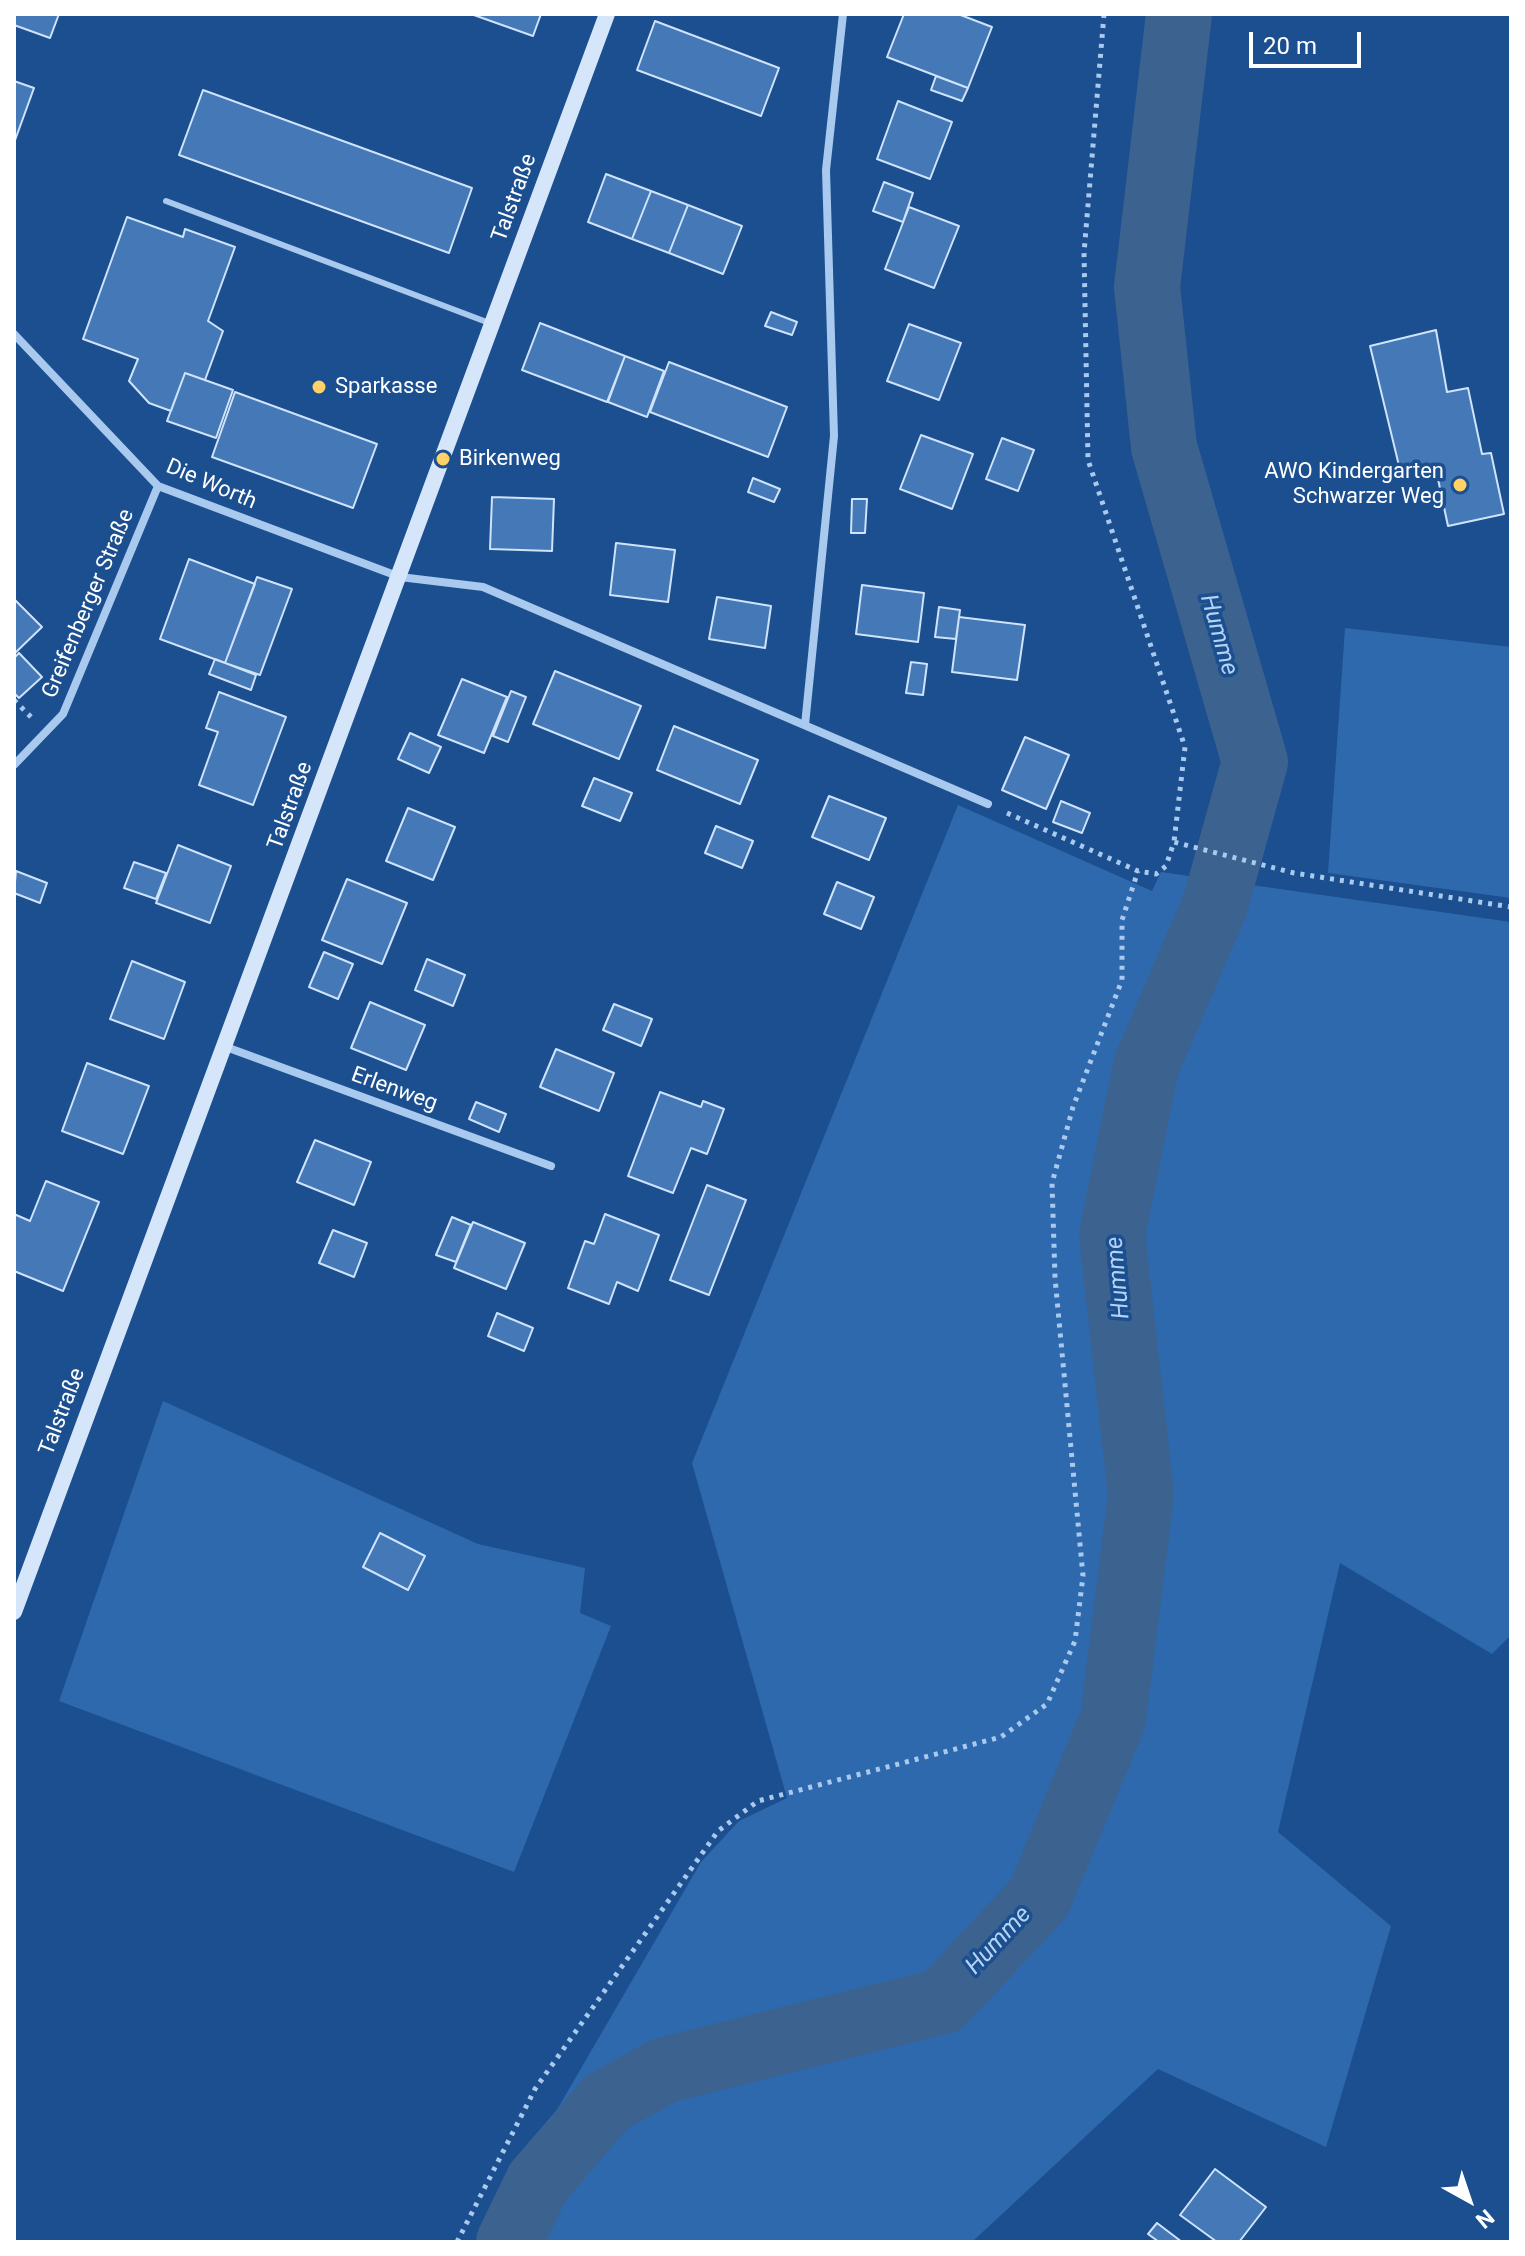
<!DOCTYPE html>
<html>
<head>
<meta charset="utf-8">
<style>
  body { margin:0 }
  #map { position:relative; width:1525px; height:2256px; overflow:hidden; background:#1b4f8f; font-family:Roboto,sans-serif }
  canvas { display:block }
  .frame { position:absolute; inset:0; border:16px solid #fff; pointer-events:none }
  .north { position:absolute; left:1429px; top:2160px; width:80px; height:80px; -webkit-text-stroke:6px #1b4f8f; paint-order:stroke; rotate:140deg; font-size:22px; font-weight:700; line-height:32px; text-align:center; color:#fff }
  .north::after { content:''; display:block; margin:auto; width:28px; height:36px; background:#fff; clip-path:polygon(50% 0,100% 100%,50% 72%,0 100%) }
  .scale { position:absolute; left:1249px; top:32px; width:112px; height:36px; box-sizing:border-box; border:4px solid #fff; border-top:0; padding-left:10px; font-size:24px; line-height:28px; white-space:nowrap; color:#fff; -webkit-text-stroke:6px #1b4f8f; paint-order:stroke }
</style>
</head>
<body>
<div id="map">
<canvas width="1525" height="2256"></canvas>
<div class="frame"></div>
<div class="north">N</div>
<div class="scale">20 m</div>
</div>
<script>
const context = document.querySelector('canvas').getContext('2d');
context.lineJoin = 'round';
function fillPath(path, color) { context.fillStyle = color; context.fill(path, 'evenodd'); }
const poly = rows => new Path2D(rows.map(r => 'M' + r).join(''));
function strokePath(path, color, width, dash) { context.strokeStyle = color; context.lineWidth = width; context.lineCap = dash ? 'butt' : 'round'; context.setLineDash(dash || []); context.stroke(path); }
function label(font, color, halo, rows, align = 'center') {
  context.font = font + ' Roboto,sans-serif'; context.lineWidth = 7; context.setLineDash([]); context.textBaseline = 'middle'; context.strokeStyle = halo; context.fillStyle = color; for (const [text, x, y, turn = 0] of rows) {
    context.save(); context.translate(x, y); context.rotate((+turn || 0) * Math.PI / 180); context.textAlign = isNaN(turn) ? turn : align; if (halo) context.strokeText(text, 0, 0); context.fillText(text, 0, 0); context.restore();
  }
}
const green = poly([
  [1345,628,1511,647,1511,898,1328,873],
  [958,805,1152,891,1161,872,1511,922,1511,1635,1492,1654,1340,1563,1278,1832,1391,1926,1326,2147,1158,2069,972,2242,480,2242,701,1862,739,1821,787,1798,692,1463],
  [163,1401,478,1544,585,1568,580,1613,611,1626,514,1872,59,1701]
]);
const river = poly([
  [509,2242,538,2182,607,2102,665,2070,943,2001,1039,1898,1113,1719,1141,1495,1112,1235,1146,1066,1215,905,1255,762,1164,447,1147,287,1179,14]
]);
const building = poly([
  [14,14,59,14,50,38,14,25,14,14],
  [471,14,541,14,533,36,471,14],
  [904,14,958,14,992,27,968,88,887,57,904,14],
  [655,21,779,68,761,116,637,70,655,21],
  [936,76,968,88,962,101,931,90,936,76],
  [14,81,34,88,14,143,14,81],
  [203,90,472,188,449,253,179,155,203,90],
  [898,101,952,122,930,179,877,159,898,101],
  [606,174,651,191,632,239,588,222,606,174],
  [884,182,913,193,903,222,873,211,884,182],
  [651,191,688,205,669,253,632,239,651,191],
  [688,205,742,226,723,274,669,253,688,205],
  [909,207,959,226,934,288,885,269,909,207],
  [127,217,183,237,185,229,235,247,208,321,223,331,205,380,185,373,171,411,149,403,129,381,138,359,83,339,127,217],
  [771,312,797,322,792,335,765,326,771,312],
  [540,323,625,356,607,402,522,370,540,323],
  [909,324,961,343,939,400,887,381,909,324],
  [1436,330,1447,392,1468,388,1482,454,1491,453,1504,514,1448,526,1435,465,1401,474,1370,346,1436,330],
  [625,356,664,371,647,417,608,402,625,356],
  [669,362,787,407,768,457,650,412,669,362],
  [185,373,233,390,216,438,167,421,185,373],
  [235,392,377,444,353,508,212,457,235,392],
  [921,435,973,454,952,509,900,489,921,435],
  [1002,438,1034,450,1018,491,986,479,1002,438],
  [753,478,780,489,774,502,748,492,753,478],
  [492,497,554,499,552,551,490,549,492,497],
  [852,499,867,499,865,533,851,533,852,499],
  [616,543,675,550,668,602,610,595,616,543],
  [189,559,255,584,225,663,160,639,189,559],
  [257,577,292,589,260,675,225,663,257,577],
  [862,585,924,593,918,642,856,634,862,585],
  [717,597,771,606,765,648,709,639,717,597],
  [14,599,42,627,14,654,14,599],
  [939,607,960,610,956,639,935,637,939,607],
  [959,617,1025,625,1017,680,952,672,959,617],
  [19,653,42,677,19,698,14,693,14,658,19,653],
  [215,659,256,675,251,690,209,674,215,659],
  [911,662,927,664,923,695,906,693,911,662],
  [555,671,641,706,619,759,533,724,555,671],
  [462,679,507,697,484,753,438,735,462,679],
  [511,691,526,697,508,742,493,736,511,691],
  [219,692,286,717,253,805,199,785,218,732,206,728,219,692],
  [674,726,758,760,740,804,657,770,674,726],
  [410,733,441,747,429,773,398,759,410,733],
  [1025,737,1069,755,1046,809,1002,790,1025,737],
  [594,778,632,793,620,821,582,806,594,778],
  [829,796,886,818,869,860,812,837,829,796],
  [1061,801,1090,813,1082,833,1053,822,1061,801],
  [408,808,455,827,433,880,386,861,408,808],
  [716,826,753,841,742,868,705,853,716,826],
  [178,845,231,866,210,923,156,903,178,845],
  [134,862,166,873,156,899,124,888,134,862],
  [16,871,47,883,40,903,14,893,16,871],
  [347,879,407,903,382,964,322,940,347,879],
  [837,882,874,897,861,929,824,914,837,882],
  [324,952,353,964,338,999,309,987,324,952],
  [427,959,465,975,453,1006,415,990,427,959],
  [132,961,185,982,164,1039,110,1019,132,961],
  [370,1002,425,1025,406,1070,351,1048,370,1002],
  [614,1004,652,1019,641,1046,603,1030,614,1004],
  [556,1049,614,1073,599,1111,540,1087,556,1049],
  [87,1063,149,1086,123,1154,62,1131,87,1063],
  [660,1092,701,1107,703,1101,724,1109,707,1154,691,1148,673,1193,628,1176,660,1092],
  [476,1102,506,1114,499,1132,469,1119,476,1102],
  [315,1140,371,1162,354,1205,297,1182,315,1140],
  [46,1181,99,1202,63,1291,14,1271,14,1214,30,1221,46,1181],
  [707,1185,746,1200,709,1295,670,1280,707,1185],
  [605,1214,659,1235,638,1291,617,1282,609,1304,568,1288,585,1241,594,1244,605,1214],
  [452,1217,471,1225,456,1262,436,1255,452,1217],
  [473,1222,525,1243,506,1289,454,1268,473,1222],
  [333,1230,367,1243,354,1277,319,1263,333,1230],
  [497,1313,533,1328,524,1351,488,1336,497,1313],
  [380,1533,425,1556,408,1590,363,1567,380,1533],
  [1215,2169,1266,2207,1239,2242,1217,2242,1180,2215,1215,2169],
  [1157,2223,1182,2242,1159,2242,1148,2234,1157,2223]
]);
const path = poly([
  [1104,14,1084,253,1088,460,1185,747,1174,842],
  [14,700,31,717],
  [1007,813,1138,871,1156,874,1166,866,1174,842,1294,873,1511,907],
  [457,2242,535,2089,718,1831,758,1801,1001,1737,1047,1704,1075,1641,1083,1576,1055,1278,1052,1183,1073,1107,1122,980,1122,920,1138,871]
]);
const lane = poly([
  [166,201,492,324]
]);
const street = poly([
  [14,334,158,486,400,577,483,587,988,804],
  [805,725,834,436,826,170,843,14],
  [14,765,63,714,158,486],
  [226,1047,551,1166]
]);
const secondary = poly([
  [14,1612,607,14]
]);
const markers = [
  [319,387,8,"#ffd166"],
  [443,459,8,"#ffd166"],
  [1460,485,8,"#ffd166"]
];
const streetNames = [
  ["Talstraße",515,198,-70],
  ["Die Worth",211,485,23],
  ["Greifenberger Straße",89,604,-67],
  ["Talstraße",291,806,-70],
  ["Erlenweg",394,1090,20],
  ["Talstraße",63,1412,-69]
];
const poiNames = [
  ["Sparkasse",335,387],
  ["Birkenweg",459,459],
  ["AWO Kindergarten",1444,472,"right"],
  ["Schwarzer Weg",1444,497,"right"]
];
const waterNames = [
  ["Humme",1218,635,74],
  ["Humme",1119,1278,-95],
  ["Humme",999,1941,-47]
];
fillPath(green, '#2e69ad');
strokePath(river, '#3c6290', 66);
fillPath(building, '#4478b7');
strokePath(building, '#cfe3fa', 2);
strokePath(path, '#a9c9ee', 5, [4, 6]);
strokePath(lane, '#a9c9ee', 6);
strokePath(street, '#a9c9ee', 8);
strokePath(secondary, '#d6e6fa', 16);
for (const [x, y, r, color] of markers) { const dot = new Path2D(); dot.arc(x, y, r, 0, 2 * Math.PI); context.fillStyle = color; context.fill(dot); strokePath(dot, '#1b4f8f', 3); }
label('22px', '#fff', '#1b4f8f', streetNames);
label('22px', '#fff', '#1b4f8f', poiNames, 'left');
label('italic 24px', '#b5d3f5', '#1b4f8f', waterNames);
</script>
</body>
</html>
